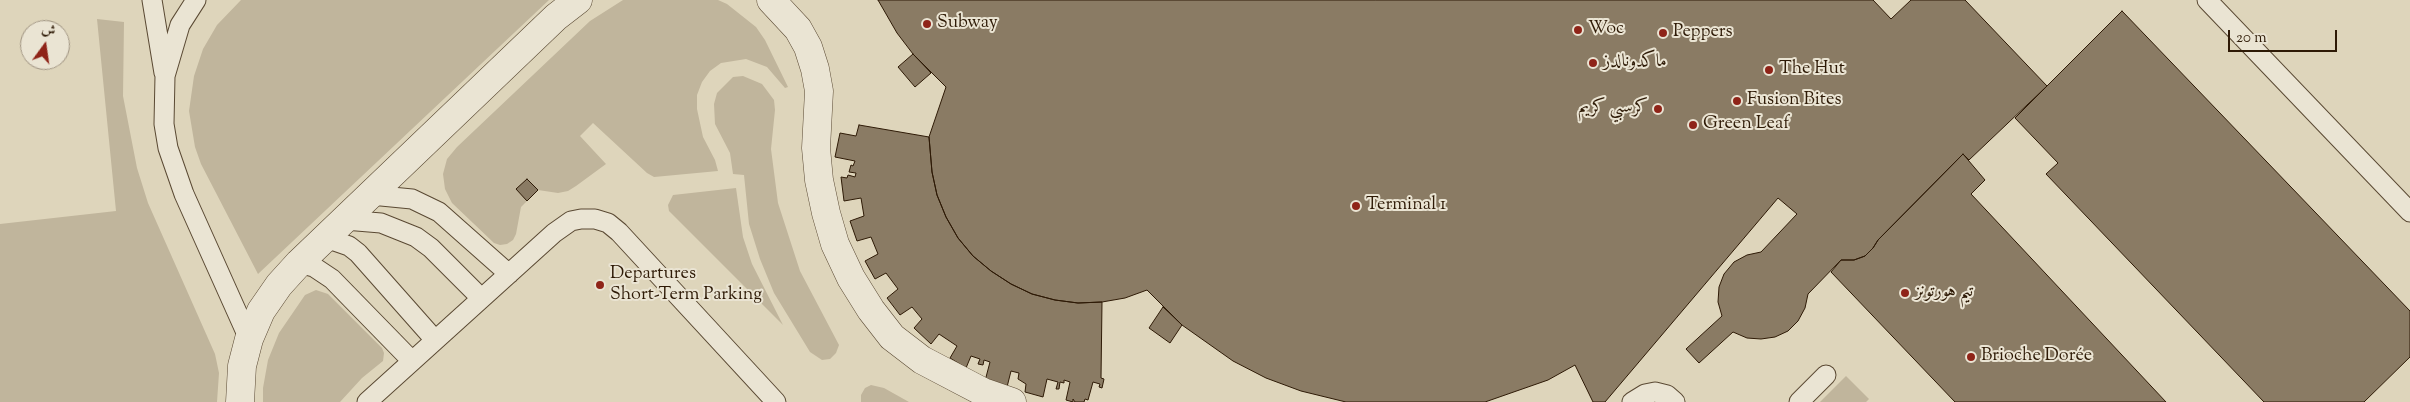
<!DOCTYPE html>
<html>
<head>
<meta charset="utf-8">
<style>
  body { margin:0 }
  #map { position:relative; width:2410px; height:402px; overflow:hidden; background:#ded5bb; font-family:"Sorts Mill Goudy",Amiri,serif }
  canvas { display:block }
  .north { position:absolute; left:20px; top:20px; width:50px; height:50px; box-sizing:border-box; background:#eae4d3; border:1px solid #9f9381; border-radius:50%; rotate:14deg; font-size:14px; font-weight:700; line-height:20px; text-align:center; color:#2e1a06 }
  .north::after { content:''; display:block; margin:auto; width:18px; height:22px; background:#8f2418; clip-path:polygon(50% 0,100% 100%,50% 72%,0 100%) }
  .scale { position:absolute; left:2228px; top:30px; width:109px; height:22px; box-sizing:border-box; border:2px solid #2e1a06; border-top:0; padding-left:6px; font-size:15px; line-height:18px; white-space:nowrap; color:#2e1a06; -webkit-text-stroke:4px #eae4d3; paint-order:stroke }
</style>
</head>
<body>
<div id="map">
<canvas width="2410" height="402"></canvas>
<div class="north">ش</div>
<div class="scale">20 m</div>
</div>
<script>
const context = document.querySelector('canvas').getContext('2d');
context.lineJoin = 'round';
function fillPath(path, color) { context.fillStyle = color; context.fill(path, 'evenodd'); }
const poly = rows => new Path2D(rows.map(r => 'M' + r).join(''));
function strokePath(path, color, width, dash) { context.strokeStyle = color; context.lineWidth = width; context.lineCap = dash ? 'butt' : 'round'; context.setLineDash(dash || []); context.stroke(path); }
function label(font, color, halo, rows, align = 'center') {
  context.font = font + ' "Sorts Mill Goudy",Amiri,serif'; context.lineWidth = 4; context.setLineDash([]); context.textBaseline = 'middle'; context.strokeStyle = halo; context.fillStyle = color; for (const [text, x, y, turn = 0] of rows) {
    context.save(); context.translate(x, y); context.rotate((+turn || 0) * Math.PI / 180); context.textAlign = isNaN(turn) ? turn : align; if (halo) context.strokeText(text, 0, 0); context.fillText(text, 0, 0); context.restore();
  }
}
const green = poly([
  [241,0,549,0,258,274,201,164,195,147,189,111,194,76,203,49,217,25],
  [623,0,718,0,727,4,756,27,765,40,788,87,785,88,767,67,746,59,721,63,710,71,702,82,697,95,697,109,703,137,715,160,718,171,654,177,647,173,593,123,580,136,606,164,576,186,568,191,558,193,538,190,527,179,527,201,521,207,516,234,513,240,507,244,500,245,494,243,452,203,445,189,443,174,447,159,457,147,590,21],
  [97,19,124,22,123,96,137,168,148,203,215,354,219,373,217,402,0,402,0,224,116,211],
  [743,76,762,84,774,100,775,110,771,149,778,203,800,271,839,345,836,353,830,359,822,360,810,352,774,293,760,259,749,224,744,175,733,174,730,153,715,124,714,104,717,93,733,77],
  [736,188,743,237,752,264,783,325,669,211,668,205,673,195],
  [316,290,328,294,382,348,384,353,383,361,362,378,340,402,263,402,263,388,268,360,279,333,305,295],
  [1846,376,1869,399,1866,402,1820,402],
  [871,385,884,388,909,402,861,402,861,395,865,388]
]);
const building = poly([
  [878,0,1873,0,1891,19,1911,0,1965,0,2047,86,1969,160,1963,154,1878,240,1873,248,1865,256,1854,260,1841,260,1808,294,1805,308,1798,321,1788,331,1775,337,1761,339,1747,338,1733,332,1699,363,1686,349,1722,316,1718,302,1719,287,1724,274,1734,262,1747,255,1761,252,1797,214,1778,198,1605,402,1593,402,1575,365,1548,380,1485,402,1346,402,1301,391,1266,378,1233,361,1182,325,1147,290,1125,298,1102,302,1078,303,1055,300,1032,294,1011,284,991,271,973,256,958,238,946,217,937,195,932,172,929,137,946,87,913,54,897,33,878,0],
  [2122,11,2410,311,2410,357,2364,402,2264,402,2046,174,2058,163,2015,118,2122,11],
  [913,54,931,73,915,87,898,67,913,54],
  [859,125,929,137,932,172,937,195,946,217,958,238,973,256,991,271,1011,284,1032,294,1055,300,1078,303,1102,302,1101,378,1104,379,1102,388,1099,387,1100,384,1093,382,1088,400,1085,399,1084,402,1075,402,1073,399,1073,402,1066,400,1070,382,1064,380,1064,383,1060,382,1059,389,1056,389,1058,382,1047,379,1043,397,1025,392,1026,384,1018,379,1019,373,1011,371,1007,387,985,381,990,362,984,360,983,365,978,364,980,359,971,356,966,368,950,358,957,346,939,334,931,344,914,328,922,319,912,307,900,315,887,298,898,289,886,273,875,279,865,261,878,254,871,237,857,241,850,221,864,216,861,198,844,201,841,177,847,178,848,175,855,177,856,173,849,172,851,165,853,166,855,161,835,157,840,133,856,136,859,125],
  [1963,154,1985,180,1971,194,2166,402,1955,402,1831,272,1841,260,1854,260,1865,256,1873,248,1878,240,1963,154],
  [527,179,538,190,527,201,516,189,527,179],
  [1163,307,1182,325,1170,343,1149,328,1163,307]
]);
const lane = poly([
  [152,0,164,73],
  [196,0,180,25,165,76,164,124,168,148,184,194,249,339],
  [2207,0,2410,212],
  [371,195,412,199,439,212,509,274],
  [345,220,381,223,416,237,431,248,481,298],
  [326,238,349,246,358,253,435,340],
  [299,263,314,267,332,279,412,361],
  [367,402,554,233,571,221,581,219,595,219,608,223,619,232,776,402],
  [1632,402,1645,394,1655,392,1667,395,1675,402],
  [1799,402,1826,375]
]);
const street = poly([
  [771,0,798,29,808,47,815,69,819,91,816,148,819,180,826,213,835,244,851,278,871,310,892,337,922,360,983,392,1012,402],
  [240,402,242,366,249,339,261,311,279,285,299,263,556,17,578,0]
]);
const markers = [
  [927,24,5,"#8f2418"],
  [1578,30,5,"#8f2418"],
  [1663,33,5,"#8f2418"],
  [1593,63,5,"#8f2418"],
  [1769,70,5,"#8f2418"],
  [1737,101,5,"#8f2418"],
  [1658,109,5,"#8f2418"],
  [1693,125,5,"#8f2418"],
  [1356,206,5,"#8f2418"],
  [600,285,5,"#8f2418"],
  [1905,293,5,"#8f2418"],
  [1971,357,5,"#8f2418"]
];
const poiNames = [
  ["Subway",937,24],
  ["Woc",1588,30],
  ["Peppers",1673,33],
  ["ماكدونالدز",1603,63],
  ["The Hut",1779,70],
  ["Fusion Bites",1747,101],
  ["كرسبي كريم",1648,109,"right"],
  ["Green Leaf",1703,125],
  ["Terminal 1",1366,206],
  ["Departures",610,275],
  ["Short-Term Parking",610,296],
  ["تيم هورتونز",1915,293],
  ["Brioche Dorée",1981,357]
];
fillPath(green, '#c0b59c');
fillPath(building, '#8a7b64');
strokePath(building, '#2e1a06', 1);
strokePath(lane, '#5a4933', 21);
strokePath(street, '#5a4933', 29);
strokePath(lane, '#eae4d3', 19);
strokePath(street, '#eae4d3', 28);
for (const [x, y, r, color] of markers) { const dot = new Path2D(); dot.arc(x, y, r, 0, 2 * Math.PI); context.fillStyle = color; context.fill(dot); strokePath(dot, '#eae4d3', 2); }
label('18px', '#2e1a06', '#eae4d3', poiNames, 'left');
</script>
</body>
</html>
